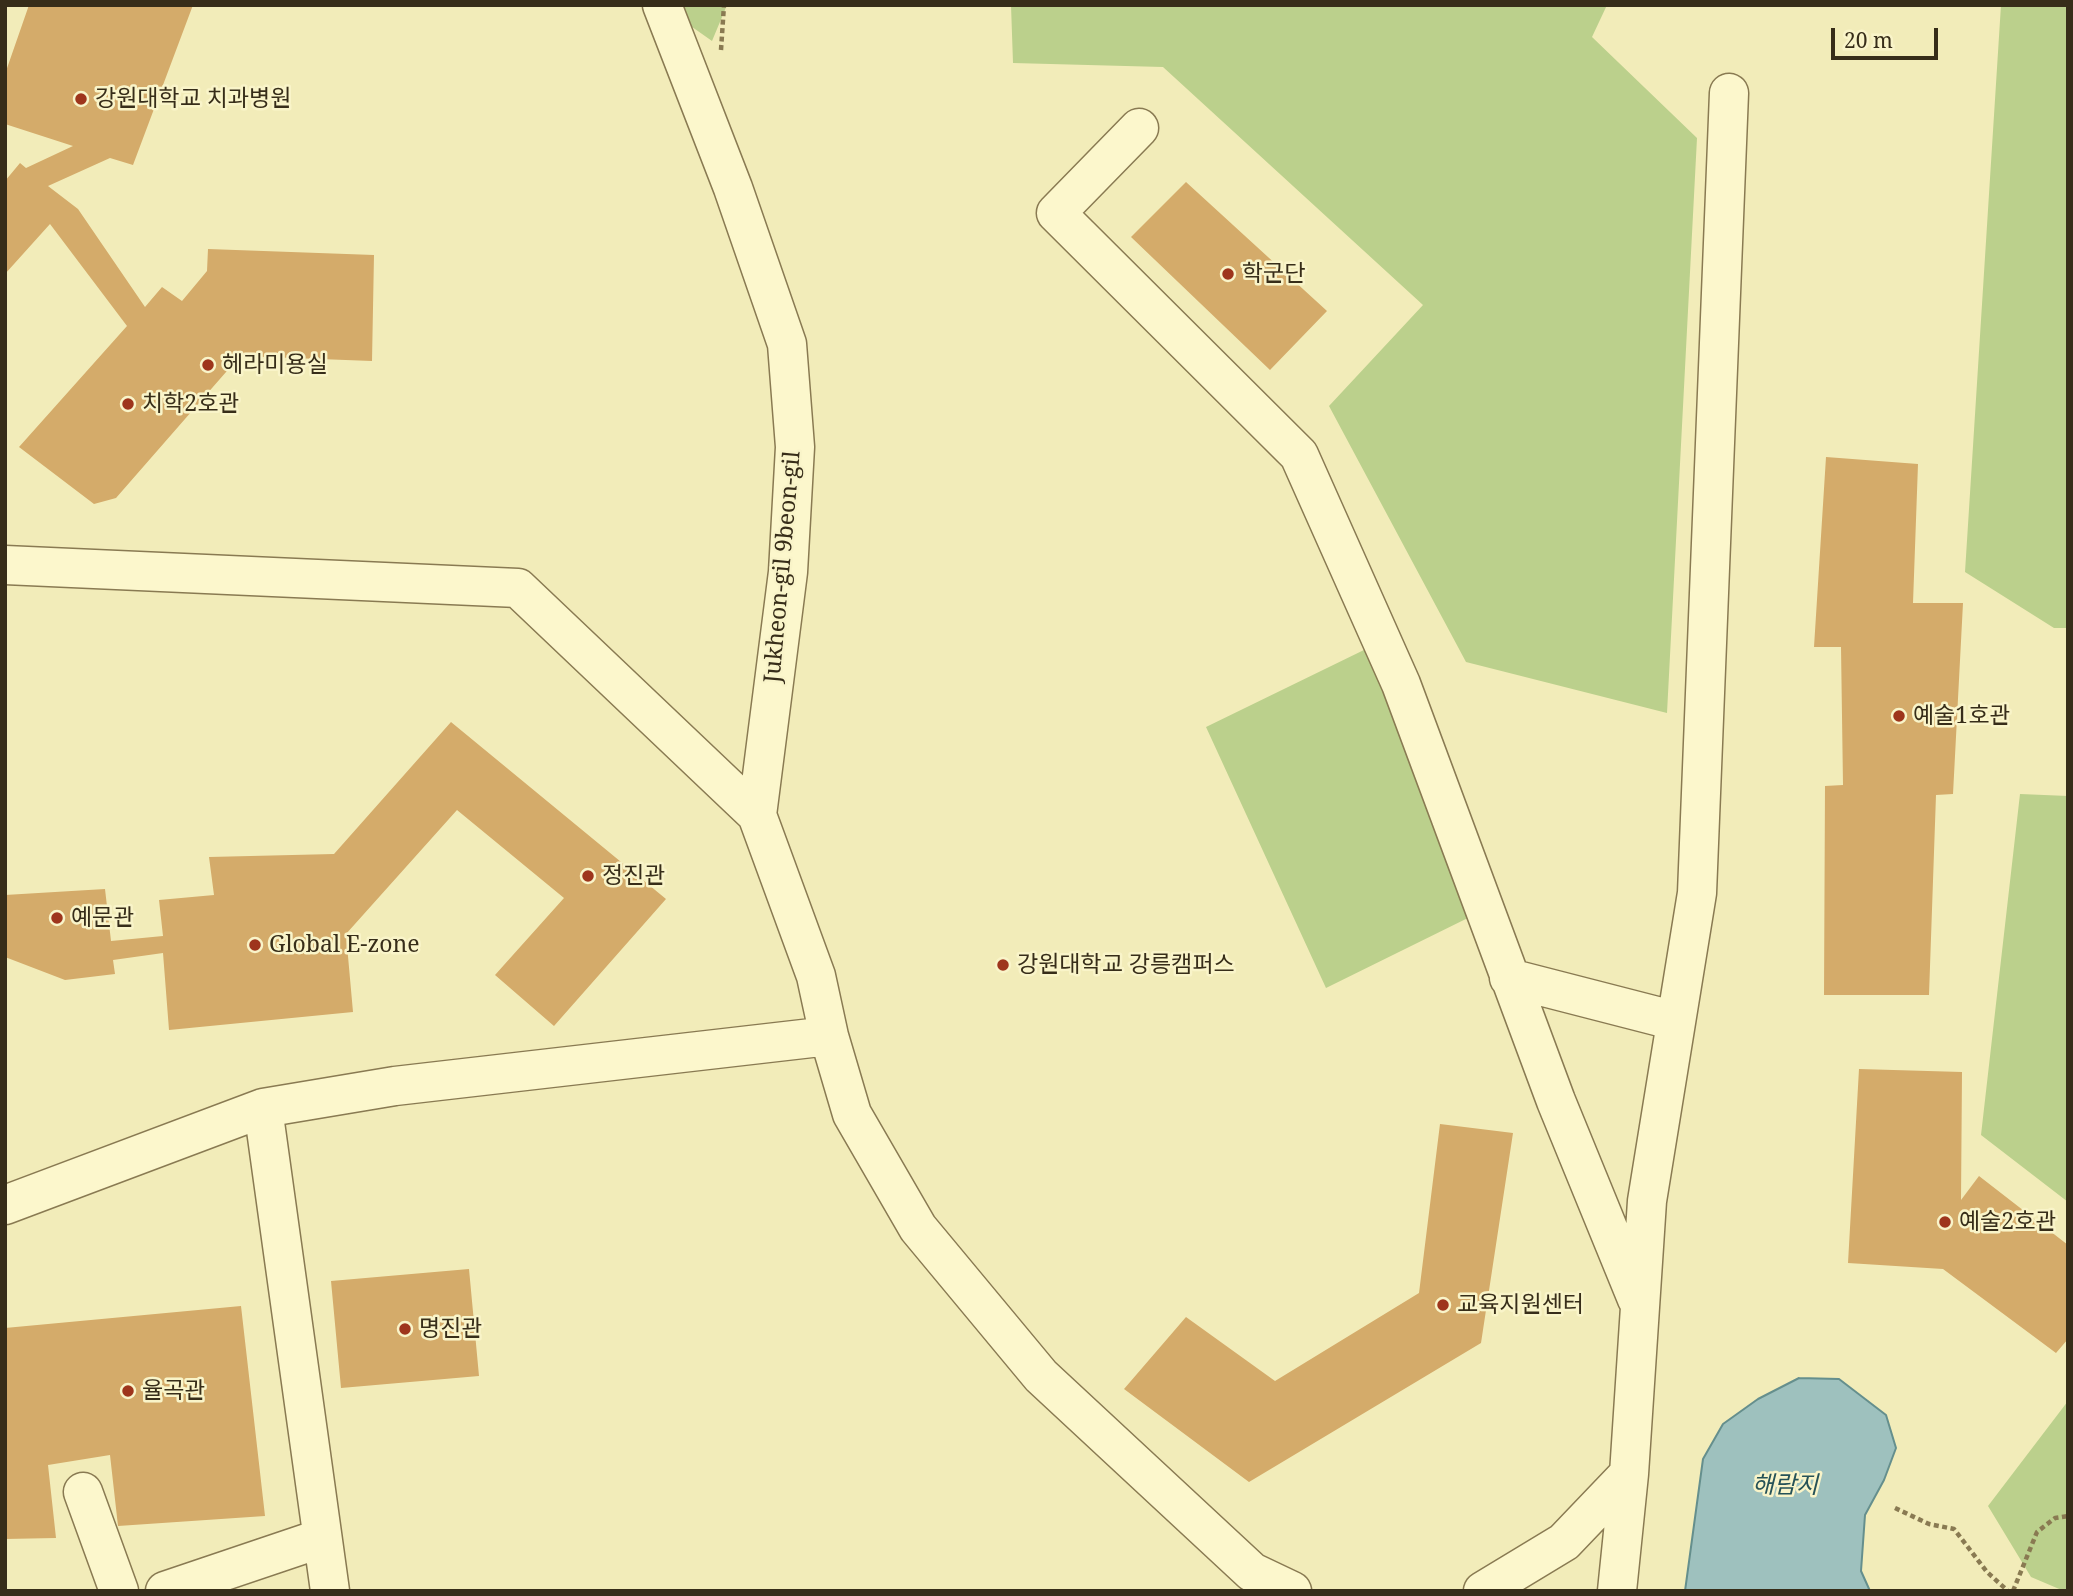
<!DOCTYPE html>
<html>
<head>
<meta charset="utf-8">
<style>
  body { margin:0 }
  #map { position:relative; width:2073px; height:1596px; overflow:hidden; background:#f2ecb9; font-family:"Noto Serif",serif }
  canvas { display:block }
  .frame { position:absolute; inset:0; border:7px solid #372d19; pointer-events:none }
  .scale { position:absolute; left:1831px; top:28px; width:107px; height:32px; box-sizing:border-box; border:4px solid #372d19; border-top:0; padding-left:9px; font-size:21px; line-height:24px; white-space:nowrap; color:#372d19; -webkit-text-stroke:5px #f9f4c9; paint-order:stroke }
</style>
</head>
<body>
<div id="map">
<canvas width="2073" height="1596"></canvas>
<div class="frame"></div>
<div class="scale">20 m</div>
</div>
<script>
const context = document.querySelector('canvas').getContext('2d');
context.lineJoin = 'round';
function fillPath(path, color) { context.fillStyle = color; context.fill(path, 'evenodd'); }
const poly = rows => new Path2D(rows.map(r => 'M' + r).join(''));
function strokePath(path, color, width, dash) { context.strokeStyle = color; context.lineWidth = width; context.lineCap = dash ? 'butt' : 'round'; context.setLineDash(dash || []); context.stroke(path); }
function label(font, color, halo, rows, align = 'center') {
  context.font = font + ' "Noto Serif","Noto Sans KR",serif'; context.lineWidth = 5; context.setLineDash([]); context.textBaseline = 'middle'; context.strokeStyle = halo; context.fillStyle = color; for (const [text, x, y, turn = 0] of rows) {
    context.save(); context.translate(x, y); context.rotate((+turn || 0) * Math.PI / 180); context.textAlign = isNaN(turn) ? turn : align; if (halo) context.strokeText(text, 0, 0); context.fillText(text, 0, 0); context.restore();
  }
}
const green = poly([
  [661,5,727,5,712,41],
  [1011,5,1607,5,1592,37,1697,138,1667,713,1466,662,1329,406,1423,305,1163,67,1013,63],
  [2001,5,2068,5,2068,628,2054,628,1965,572],
  [1366,649,1478,913,1326,988,1206,727],
  [2020,794,2068,796,2068,1202,1981,1135],
  [2068,1401,2068,1591,2064,1591,2031,1577,1988,1506]
]);
const water = poly([
  [1799,1378,1839,1379,1886,1415,1896,1448,1884,1480,1865,1515,1861,1571,1870,1591,1685,1591,1703,1459,1723,1424,1758,1399,1799,1378]
]);
const building = poly([
  [29,5,193,5,133,165,110,158,48,186,78,209,145,307,162,287,182,301,207,271,208,249,374,255,372,361,240,356,116,498,94,504,19,447,127,326,50,224,5,274,5,181,20,163,26,168,73,146,5,124,5,74],
  [1186,182,1327,311,1270,370,1131,237],
  [1826,457,1918,464,1913,603,1963,603,1953,794,1936,795,1929,995,1824,995,1825,786,1843,785,1841,647,1814,647],
  [451,722,666,899,554,1026,495,975,564,898,457,810,346,934,353,1012,169,1030,163,953,113,960,115,974,65,980,5,957,5,895,105,889,111,941,163,936,159,900,214,895,209,857,334,854],
  [1859,1069,1962,1072,1961,1200,1979,1176,2068,1245,2068,1339,2056,1353,1943,1269,1848,1263],
  [1440,1124,1513,1133,1481,1343,1249,1482,1124,1389,1186,1317,1275,1381,1419,1293],
  [469,1269,479,1376,341,1388,331,1281],
  [241,1306,265,1516,118,1526,110,1455,48,1465,56,1538,5,1539,5,1328]
]);
const path = poly([
  [721,50,724,5],
  [1895,1508,1929,1524,1954,1529,1987,1572,2008,1591],
  [2013,1591,2037,1532,2055,1518,2068,1516]
]);
const minor = poly([
  [662,5,733,188,787,344,795,447,788,572,757,815],
  [1139,128,1056,213,1299,455,1401,684,1556,1101,1637,1299],
  [5,565,518,588,757,815,816,976,829,1036,852,1114,918,1228,1041,1376,1252,1572,1292,1591],
  [1509,978,1676,1021],
  [263,1108,330,1591],
  [5,1205,263,1108,395,1086,829,1036],
  [83,1492,119,1591],
  [165,1591,322,1538],
  [1483,1591,1564,1542,1629,1474],
  [1617,1591,1629,1474,1647,1201,1697,893,1729,93]
]);
const markers = [
  [81,99,7,"#9e351c"],
  [1228,274,7,"#9e351c"],
  [208,365,7,"#9e351c"],
  [128,404,7,"#9e351c"],
  [1899,716,7,"#9e351c"],
  [588,876,7,"#9e351c"],
  [57,918,7,"#9e351c"],
  [255,945,7,"#9e351c"],
  [1003,965,7,"#9e351c"],
  [1945,1222,7,"#9e351c"],
  [1443,1305,7,"#9e351c"],
  [405,1329,7,"#9e351c"],
  [128,1391,7,"#9e351c"]
];
const poiNames = [
  ["강원대학교 치과병원",95,99],
  ["학군단",1242,274],
  ["헤라미용실",222,365],
  ["치학2호관",142,404],
  ["예술1호관",1913,716],
  ["정진관",602,876],
  ["예문관",71,918],
  ["Global E-zone",269,945],
  ["강원대학교 강릉캠퍼스",1017,965],
  ["예술2호관",1959,1222],
  ["교육지원센터",1457,1305],
  ["명진관",419,1329],
  ["율곡관",142,1391]
];
const streetNames = [
  ["Jukheon-gil 9beon-gil",783,567,-85]
];
const waterNames = [
  ["해람지",1785,1486]
];
fillPath(green, '#bbd08c');
fillPath(water, '#9ec1be');
strokePath(water, '#658f8d', 2);
fillPath(building, '#d4ab6a');
strokePath(minor, '#897a52', 41);
strokePath(path, '#897a52', 4.5, [5, 3.5]);
strokePath(minor, '#fcf7cc', 38);
for (const [x, y, r, color] of markers) { const dot = new Path2D(); dot.arc(x, y, r, 0, 2 * Math.PI); context.fillStyle = color; context.fill(dot); strokePath(dot, '#f9f4c9', 2.5); }
label('23px', '#372d19', '#f9f4c9', poiNames, 'left');
label('23px', '#372d19', '#f9f4c9', streetNames);
label('italic 24px', '#265258', '#f9f4c9', waterNames);
</script>
</body>
</html>
